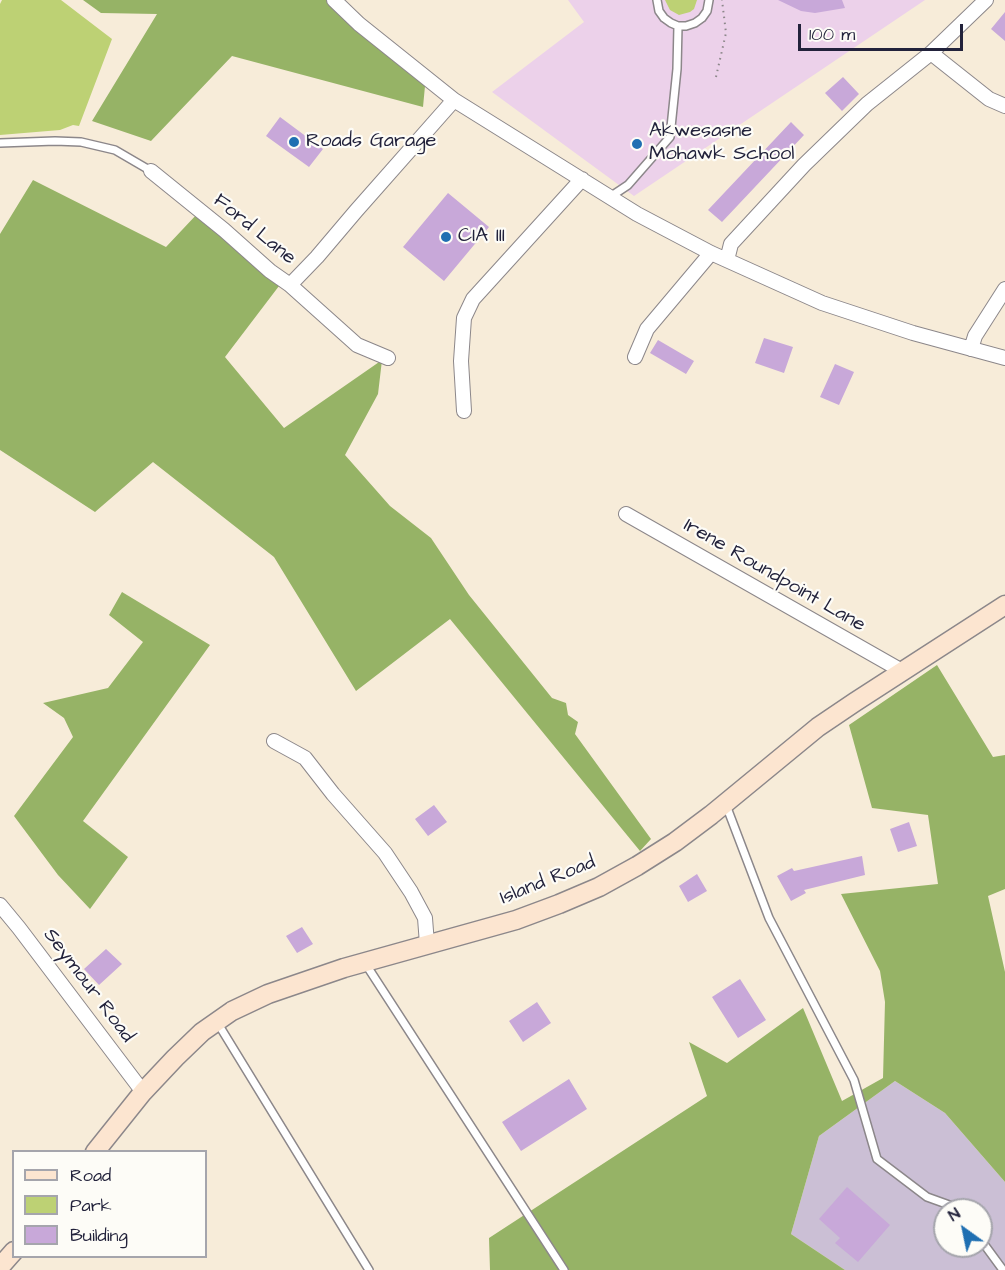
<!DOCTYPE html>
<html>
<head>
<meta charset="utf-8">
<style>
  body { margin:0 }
  #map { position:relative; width:1005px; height:1270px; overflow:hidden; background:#f7ecd9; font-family:"Architects Daughter",sans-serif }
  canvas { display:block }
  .legend { position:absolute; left:12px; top:1150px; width:195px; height:108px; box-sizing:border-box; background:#fdfcf7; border:2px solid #a5a5ac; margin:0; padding:8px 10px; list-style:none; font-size:18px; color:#22223b }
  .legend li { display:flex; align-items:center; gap:12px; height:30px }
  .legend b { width:30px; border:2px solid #a5a5ac }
  .north { position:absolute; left:933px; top:1198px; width:60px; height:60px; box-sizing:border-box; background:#fdfcf7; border:2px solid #a5a5ac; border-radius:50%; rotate:327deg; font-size:16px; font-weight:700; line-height:24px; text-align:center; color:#22223b }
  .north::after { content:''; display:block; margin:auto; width:21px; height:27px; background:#1f6fb2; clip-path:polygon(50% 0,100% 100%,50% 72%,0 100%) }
  .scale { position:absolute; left:798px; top:24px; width:165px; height:27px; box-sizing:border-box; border:3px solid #22223b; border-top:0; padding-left:8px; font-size:18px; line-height:21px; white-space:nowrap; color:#22223b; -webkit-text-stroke:4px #fdfcf7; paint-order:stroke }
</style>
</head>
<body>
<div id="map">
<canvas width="1005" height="1270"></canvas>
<ul class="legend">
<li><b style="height:8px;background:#fce5d0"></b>Road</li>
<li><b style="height:16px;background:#bdd174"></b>Park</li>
<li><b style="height:16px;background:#c8a8d9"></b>Building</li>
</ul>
<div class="north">N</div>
<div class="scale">100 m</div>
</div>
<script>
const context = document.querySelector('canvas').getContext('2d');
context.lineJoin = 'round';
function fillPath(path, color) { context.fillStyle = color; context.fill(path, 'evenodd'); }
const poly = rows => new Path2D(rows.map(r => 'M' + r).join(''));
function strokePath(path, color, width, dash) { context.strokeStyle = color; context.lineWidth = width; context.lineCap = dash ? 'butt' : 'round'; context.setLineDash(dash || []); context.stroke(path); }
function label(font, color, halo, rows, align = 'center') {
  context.font = font + ' "Architects Daughter",sans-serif'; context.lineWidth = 4.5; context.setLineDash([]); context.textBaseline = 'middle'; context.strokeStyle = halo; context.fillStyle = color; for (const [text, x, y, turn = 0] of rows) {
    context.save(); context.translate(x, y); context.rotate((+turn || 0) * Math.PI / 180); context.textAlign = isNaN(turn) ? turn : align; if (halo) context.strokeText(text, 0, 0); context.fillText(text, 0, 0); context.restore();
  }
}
const built = poly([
  [568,0,925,0,634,196,492,92,584,22]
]);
const industrial = poly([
  [895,1081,945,1113,1005,1182,1005,1270,845,1270,791,1234,819,1136],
  [945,1210,981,1210,981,1246,945,1246]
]);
const green = poly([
  [2,0,61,0,112,39,79,126,73,125,60,130,0,135,0,4],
  [665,0,697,0,694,9,690,12,679,15,670,10]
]);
const forest = poly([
  [83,0,334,0,398,56,425,86,423,107,232,56,151,141,92,121,157,14,101,13],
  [33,180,166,247,198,213,279,286,225,357,284,428,382,360,378,394,345,455,390,506,431,538,469,595,552,698,566,703,568,715,578,722,575,734,651,839,640,851,450,619,356,691,274,557,153,462,95,512,0,450,0,234],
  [122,592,210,645,83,821,128,857,90,909,58,875,14,816,73,737,64,718,43,703,108,688,143,642,109,615],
  [937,665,993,757,1005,755,1005,889,988,896,1005,972,1005,1182,945,1113,895,1081,819,1136,791,1234,845,1270,490,1270,489,1238,707,1096,689,1042,727,1063,803,1008,842,1101,883,1078,885,1002,880,971,841,894,938,884,928,815,872,808,849,725]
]);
const building = poly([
  [778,0,842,0,845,8,815,13,801,11],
  [1005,12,1005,41,991,29],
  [843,77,859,94,842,111,825,93],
  [280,117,323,149,309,167,266,136],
  [791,122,804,135,722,222,708,210],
  [448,193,489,227,444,281,403,247],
  [764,338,793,347,784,373,755,363],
  [658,340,694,361,686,374,650,353],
  [835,364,854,372,839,405,820,397],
  [434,805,447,822,428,836,415,819],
  [909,822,917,846,898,852,890,829],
  [862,856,865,875,804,890,806,893,791,901,777,876,792,868,794,871],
  [697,874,707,891,688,902,679,886],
  [302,927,313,944,297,953,286,936],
  [106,949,122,964,99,985,84,969],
  [740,979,766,1020,738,1038,712,997],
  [537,1002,551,1023,523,1042,509,1021],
  [569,1079,587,1109,521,1151,502,1122],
  [847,1187,890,1225,858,1262,835,1243,840,1238,819,1219]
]);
const path = poly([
  [716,77,726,33,722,0]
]);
const lane = poly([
  [657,0,659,11,664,18,671,23,678,26,686,26,695,23,702,18,707,11,709,0],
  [0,143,55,141,81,142,115,150,151,171],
  [610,197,628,185,670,137,677,69,678,26],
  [726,805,769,918,854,1080,877,1159,927,1197,952,1206,956,1210],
  [365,963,564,1270],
  [217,1022,369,1270],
  [981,1240,1003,1270]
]);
const street = poly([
  [334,0,359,24,454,100,637,214,711,253,822,303,913,333,1005,358],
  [931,53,989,99,1005,106],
  [151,171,224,230,270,271,290,285,357,345,388,358],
  [727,260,731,244,804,165,867,104,931,53,986,0],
  [290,285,317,257,356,211,454,100],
  [971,349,975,336,1005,289],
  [635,357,647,329,711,253],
  [464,411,461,361,464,318,473,299,582,179],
  [626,514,902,671],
  [274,741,305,758,333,794,385,853,411,892,425,918,427,944],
  [0,905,19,928,143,1092]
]);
const secondary = poly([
  [95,1152,143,1092,175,1058,202,1032,232,1011,268,994,344,968,516,920,559,904,599,887,637,866,675,842,711,815,818,727,855,702,1005,605],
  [0,1267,14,1251]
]);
const markers = [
  [294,142,6,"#1f6fb2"],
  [637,144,6,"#1f6fb2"],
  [446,237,6,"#1f6fb2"]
];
const poiNames = [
  ["Akwesasne",649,132],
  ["Mohawk School",649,155],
  ["Roads Garage",306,142],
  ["CIA III",458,237]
];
const streetNames = [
  ["Ford Lane",254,230,39],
  ["Irene Roundpoint Lane",774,576,30],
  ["Island Road",548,881,-22],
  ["Seymour Road",88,986,53]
];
fillPath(built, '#ecd1ea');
fillPath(industrial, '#cbbfd5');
fillPath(green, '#bdd174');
fillPath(forest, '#96b366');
fillPath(building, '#c8a8d9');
strokePath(lane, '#8c878a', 10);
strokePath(street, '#8c878a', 16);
strokePath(secondary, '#8c878a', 21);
strokePath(path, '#8c878a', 2, [1.5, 4.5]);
strokePath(lane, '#fff', 7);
strokePath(street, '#fff', 14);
strokePath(secondary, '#fce5d0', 18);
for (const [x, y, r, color] of markers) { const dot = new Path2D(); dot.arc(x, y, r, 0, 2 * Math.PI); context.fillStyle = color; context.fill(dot); strokePath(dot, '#fdfcf7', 2); }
label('20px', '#22223b', '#fdfcf7', poiNames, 'left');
label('20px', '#22223b', '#fdfcf7', streetNames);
</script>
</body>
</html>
